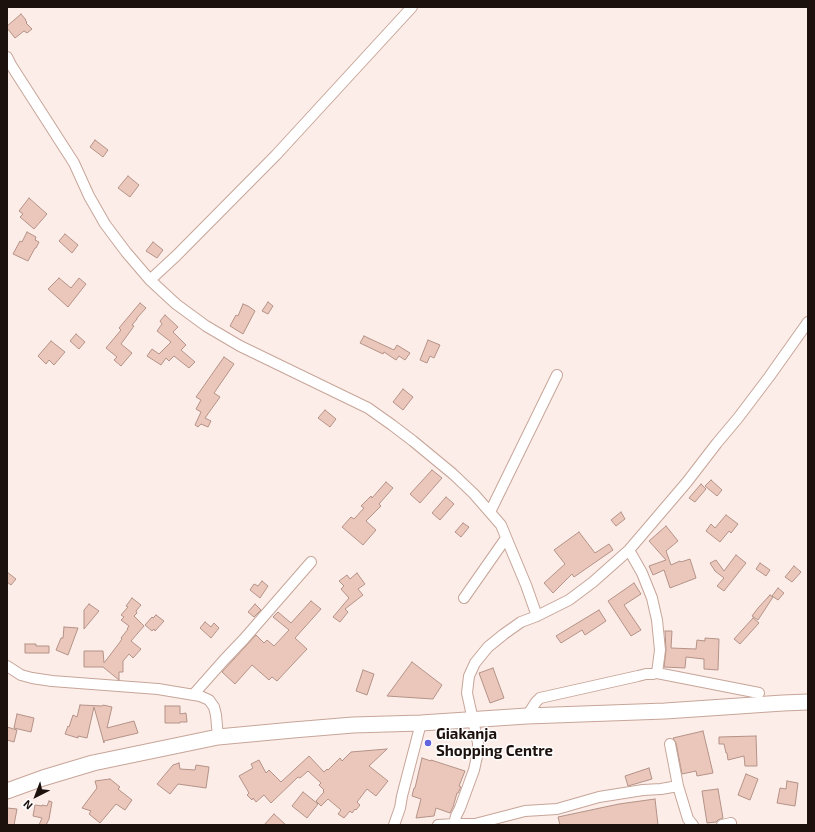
<!DOCTYPE html>
<html>
<head>
<meta charset="utf-8">
<style>
  body { margin:0 }
  #map { position:relative; width:815px; height:832px; overflow:hidden; background:#fcede8; font-family:"Exo 2",sans-serif }
  canvas { display:block }
  .frame { position:absolute; inset:0; border:8px solid #1d110d; pointer-events:none }
  .north { position:absolute; left:16px; top:776px; width:40px; height:40px; -webkit-text-stroke:3px #fefefe; paint-order:stroke; rotate:222deg; font-size:11px; font-weight:700; line-height:16px; text-align:center; color:#1d110d }
  .north::after { content:''; display:block; margin:auto; width:14px; height:18px; background:#1d110d; clip-path:polygon(50% 0,100% 100%,50% 72%,0 100%) }
</style>
</head>
<body>
<div id="map">
<canvas width="815" height="832"></canvas>
<div class="frame"></div>
<div class="north">N</div>
</div>
<script>
const context = document.querySelector('canvas').getContext('2d');
context.lineJoin = 'round';
function fillPath(path, color) { context.fillStyle = color; context.fill(path, 'evenodd'); }
const poly = rows => new Path2D(rows.map(r => 'M' + r).join(''));
function strokePath(path, color, width, dash) { context.strokeStyle = color; context.lineWidth = width; context.lineCap = dash ? 'butt' : 'round'; context.setLineDash(dash || []); context.stroke(path); }
function label(font, color, halo, rows, align = 'center') {
  context.font = font + ' "Exo 2",sans-serif'; context.lineWidth = 3; context.setLineDash([]); context.textBaseline = 'middle'; context.strokeStyle = halo; context.fillStyle = color; for (const [text, x, y, turn = 0] of rows) {
    context.save(); context.translate(x, y); context.rotate((+turn || 0) * Math.PI / 180); context.textAlign = isNaN(turn) ? turn : align; if (halo) context.strokeText(text, 0, 0); context.fillText(text, 0, 0); context.restore();
  }
}
const building = poly([
  [21,14,26,20,25,20,27,22,26,23,32,29,27,33,24,31,15,38,7,28,7,26,13,21,21,14],
  [95,140,108,150,103,157,90,147,95,140],
  [128,176,139,185,130,197,118,188,128,176],
  [29,198,47,214,34,229,20,217,23,214,19,211,29,198],
  [27,232,36,237,35,240,39,242,36,248,35,248,28,261,13,254,20,241,22,242,27,232],
  [65,234,78,245,72,253,59,241,65,234],
  [153,242,163,250,157,258,146,251,153,242],
  [59,278,71,288,79,278,86,284,68,307,48,289,59,278],
  [268,302,273,306,268,314,262,311,268,302],
  [140,303,146,308,137,318,137,319,132,325,134,326,121,344,132,353,121,366,114,360,117,357,106,348,121,330,119,328,140,303],
  [243,304,248,306,255,311,243,334,230,326,236,315,238,316,243,304],
  [165,315,178,327,173,332,186,345,181,350,195,362,189,368,174,356,169,361,166,358,161,365,147,356,152,349,159,354,171,342,157,331,162,324,160,321,165,315],
  [76,334,85,342,79,349,70,341,76,334],
  [364,336,394,350,397,345,410,353,405,360,399,356,396,360,384,352,383,354,360,343,364,336],
  [428,340,440,345,434,358,430,356,427,363,420,360,428,340],
  [51,341,65,352,54,365,49,360,46,364,38,356,51,341],
  [224,357,234,364,214,393,220,397,205,418,211,421,208,427,201,424,198,427,195,425,201,412,196,409,201,400,196,397,224,357],
  [403,389,413,397,403,410,393,402,403,389],
  [325,410,336,419,330,427,318,418,325,410],
  [432,470,442,478,420,503,410,494,432,470],
  [711,480,722,490,717,496,705,486,711,480],
  [386,482,393,488,379,504,381,506,366,521,376,530,363,545,342,527,351,517,354,519,364,508,361,506,371,496,372,498,386,482],
  [701,484,706,489,695,502,689,498,701,484],
  [446,497,454,504,440,520,432,513,446,497],
  [621,512,625,519,616,526,611,520,621,512],
  [726,515,738,524,731,533,729,531,720,542,706,531,711,524,715,528,726,515],
  [463,523,469,527,461,537,455,532,463,523],
  [666,526,678,541,666,551,671,565,680,561,681,562,690,559,696,578,670,588,664,570,653,575,649,566,666,560,649,541,666,526],
  [579,532,595,553,609,544,613,550,574,577,572,574,553,593,544,583,565,564,554,550,579,532],
  [736,555,746,563,724,591,717,586,724,578,715,571,710,563,716,560,724,571,736,555],
  [760,563,770,570,766,576,756,569,760,563],
  [794,566,801,572,792,582,785,577,794,566],
  [7,572,16,579,11,585,7,582,7,572],
  [357,573,365,584,358,589,363,595,345,609,348,612,340,622,333,617,349,598,341,589,344,586,339,581,347,575,350,579,357,573],
  [262,581,268,586,260,598,250,590,254,584,258,586,262,581],
  [634,583,641,594,624,605,641,630,631,636,608,601,634,583],
  [778,588,784,593,778,600,772,596,778,588],
  [770,595,773,597,758,620,752,616,758,608,770,595],
  [132,598,141,605,136,611,137,613,134,616,144,626,131,641,141,649,133,658,129,654,123,661,123,672,119,672,119,680,103,667,84,667,84,651,103,651,104,663,120,642,122,639,121,638,128,629,127,629,129,626,121,620,124,617,121,615,128,607,126,606,132,598],
  [311,601,321,609,295,638,307,649,277,681,272,677,269,680,252,665,235,684,222,672,256,635,264,643,267,640,274,646,289,630,273,617,278,612,291,623,311,601],
  [89,604,99,611,84,629,84,610,89,604],
  [255,604,261,610,254,617,248,612,255,604],
  [599,610,606,621,585,635,582,630,561,643,556,636,599,610],
  [156,615,164,621,155,631,154,629,152,631,145,625,152,617,153,618,156,615],
  [753,618,759,623,740,644,734,639,753,618],
  [205,622,211,627,214,623,219,628,211,638,200,628,205,622],
  [64,627,78,628,68,655,56,650,61,638,63,638,64,627],
  [665,631,672,631,671,648,696,649,697,640,705,641,705,638,719,639,718,670,704,669,704,659,686,657,685,668,664,667,666,650,665,631],
  [25,644,36,644,36,646,49,646,49,653,25,653,25,644],
  [412,662,442,685,433,699,387,696,412,662],
  [493,668,504,698,490,703,479,673,493,668],
  [363,670,374,674,367,695,356,691,363,670],
  [80,705,102,706,103,705,112,707,107,728,134,721,138,733,104,741,104,743,94,707,87,738,78,736,78,738,65,734,68,726,69,727,73,715,77,717,80,705],
  [165,706,180,706,180,714,186,713,187,722,180,722,180,723,165,723,165,706],
  [17,714,34,718,31,732,14,728,17,714],
  [7,727,17,730,14,742,7,740,7,727],
  [703,731,713,773,697,776,696,771,682,774,676,743,673,738,703,731],
  [756,736,757,766,745,766,744,756,728,760,727,753,726,753,724,744,719,744,719,737,756,736],
  [387,749,369,766,388,781,376,796,367,789,357,802,360,805,356,810,355,809,352,813,350,811,344,818,338,814,341,810,328,799,321,806,316,801,324,792,323,791,324,790,319,785,321,783,308,771,300,778,298,777,271,803,264,795,256,802,253,798,252,800,247,795,249,793,239,776,253,768,251,764,259,760,266,773,269,770,281,782,309,756,324,772,327,769,328,770,340,758,342,761,351,752,387,749],
  [422,758,431,761,431,760,465,771,459,786,461,787,458,793,457,793,453,807,450,813,436,808,434,816,416,818,421,799,412,796,414,788,415,788,422,758],
  [179,763,180,769,195,770,196,765,209,767,206,788,178,784,170,794,157,784,173,765,179,763],
  [649,768,652,779,628,786,625,776,649,768],
  [746,774,758,779,750,800,738,795,746,774],
  [110,779,120,787,118,789,132,800,125,810,116,804,100,823,89,814,91,811,82,808,97,788,95,781,110,779],
  [787,781,798,783,795,806,777,803,780,788,786,789,787,781],
  [718,789,723,818,718,820,716,822,707,823,702,791,718,789],
  [303,792,318,804,307,818,292,806,303,792],
  [655,799,658,825,560,825,558,817,619,804,655,799],
  [49,801,52,802,49,819,46,825,39,825,42,818,33,816,35,805,42,806,42,805,47,806,49,801],
  [7,808,17,809,14,825,7,825,7,808],
  [274,814,286,825,264,825,274,814]
]);
const street = poly([
  [7,57,11,65,74,163,89,196,105,224,126,252,150,280,176,304,206,326,240,346,368,408,392,425,413,441,453,474,474,494,501,525,508,542,526,585,537,616],
  [150,280,176,256,276,155,412,7],
  [490,512,557,375],
  [464,598,506,538],
  [7,666,21,675,32,678,52,681,158,689,200,696,209,700,214,707,216,715,218,737],
  [657,673,759,693],
  [193,695,224,660,244,639,311,562],
  [527,716,536,702,540,698,638,676,646,674,653,674,657,673,660,650,657,620,652,598,642,573,629,550],
  [670,744,678,786],
  [454,824,475,824,525,811,557,809,599,797,643,790,661,789,678,786,688,819,693,825],
  [394,825,400,808,402,796,421,723],
  [438,825,454,824,456,816,460,808,474,770,478,752,478,743,467,693,469,676,475,663,488,647,504,634,521,622,537,616,569,600,593,582,629,550,687,482,717,443,738,418,769,377,808,322],
  [722,825,731,823,731,825]
]);
const secondary = poly([
  [7,791,43,778,93,763,218,737,293,730,353,725,421,723,527,716,665,711,783,703,808,702]
]);
const markers = [
  [428,743,4,"#6364dd"]
];
const poiNames = [
  ["Giakanja",436,734],
  ["Shopping Centre",436,751]
];
fillPath(building, '#ebc7bb');
strokePath(building, '#b49287', 1);
strokePath(street, '#c7a599', 12);
strokePath(secondary, '#c7a599', 17);
strokePath(street, '#fff', 10);
strokePath(secondary, '#fff', 15);
for (const [x, y, r, color] of markers) { const dot = new Path2D(); dot.arc(x, y, r, 0, 2 * Math.PI); context.fillStyle = color; context.fill(dot); strokePath(dot, '#fefefe', 1.5); }
label('bold 15px', '#1d110d', '#fefefe', poiNames, 'left');
</script>
</body>
</html>
